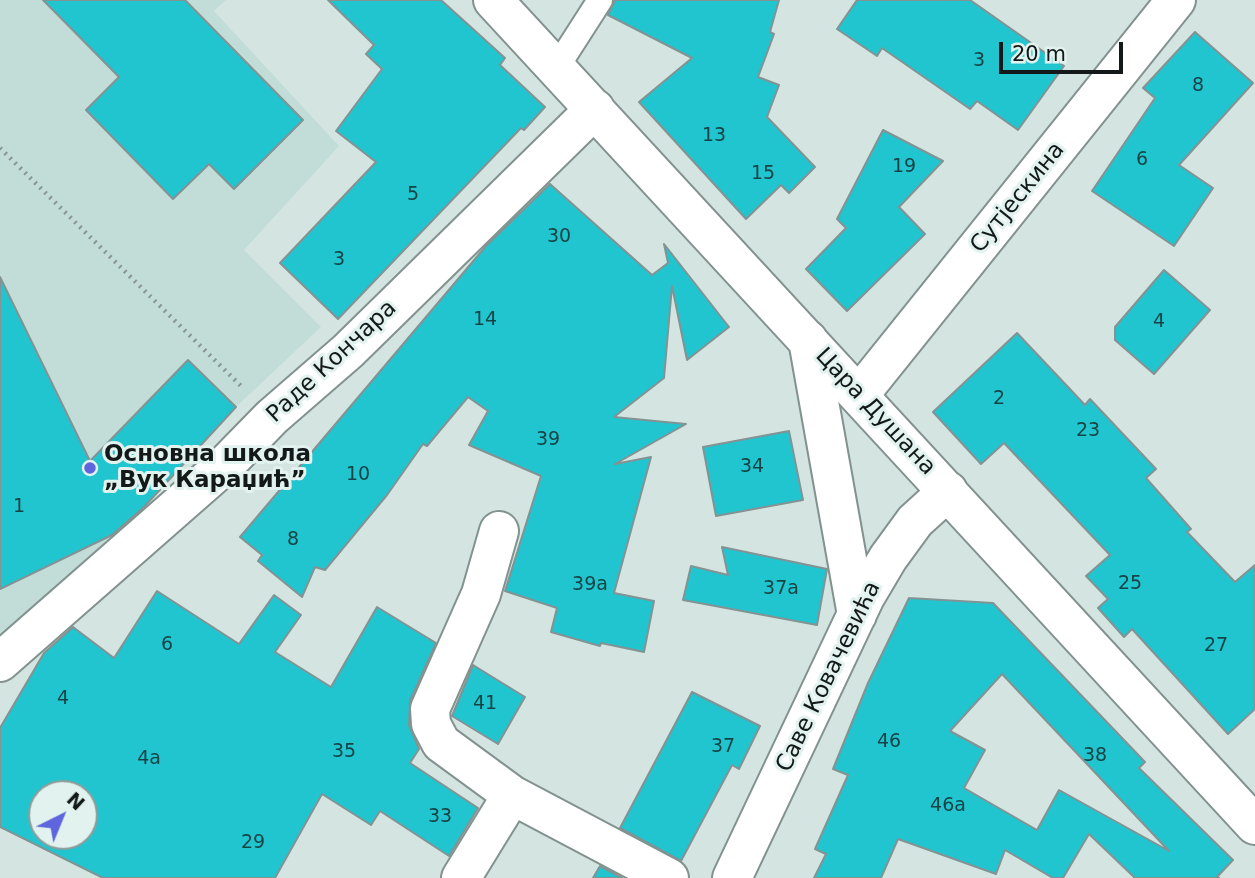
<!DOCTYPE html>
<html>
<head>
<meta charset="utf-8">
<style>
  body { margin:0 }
  #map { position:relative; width:1255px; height:878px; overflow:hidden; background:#d4e5e1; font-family:"DejaVu Sans",sans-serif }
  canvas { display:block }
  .north { position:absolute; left:28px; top:780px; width:70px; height:70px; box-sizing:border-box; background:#e1f2ef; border:2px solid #8f9b99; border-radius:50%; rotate:43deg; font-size:19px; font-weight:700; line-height:28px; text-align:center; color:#131918 }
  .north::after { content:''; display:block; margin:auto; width:24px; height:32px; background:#5e65dd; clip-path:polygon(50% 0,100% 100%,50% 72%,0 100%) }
  .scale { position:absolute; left:999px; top:42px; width:124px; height:32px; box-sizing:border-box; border:4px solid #131918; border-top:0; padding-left:9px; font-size:21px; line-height:24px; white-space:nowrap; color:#131918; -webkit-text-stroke:5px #e1f2ef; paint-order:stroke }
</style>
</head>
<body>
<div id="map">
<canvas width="1255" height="878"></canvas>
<div class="north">N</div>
<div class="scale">20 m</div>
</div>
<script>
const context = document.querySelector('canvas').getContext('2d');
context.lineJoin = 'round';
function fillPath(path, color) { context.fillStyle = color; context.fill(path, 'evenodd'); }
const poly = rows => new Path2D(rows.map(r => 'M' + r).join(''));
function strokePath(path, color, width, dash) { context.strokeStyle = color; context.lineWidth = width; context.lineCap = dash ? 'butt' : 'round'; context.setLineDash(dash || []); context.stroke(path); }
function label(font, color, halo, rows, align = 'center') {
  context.font = font + ' "DejaVu Sans",sans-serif'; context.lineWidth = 6; context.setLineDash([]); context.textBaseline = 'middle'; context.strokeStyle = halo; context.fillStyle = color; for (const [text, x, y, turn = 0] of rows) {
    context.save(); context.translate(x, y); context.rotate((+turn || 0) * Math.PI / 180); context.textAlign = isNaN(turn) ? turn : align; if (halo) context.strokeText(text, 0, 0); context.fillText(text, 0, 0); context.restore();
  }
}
const built = poly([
  [0,0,226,0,214,11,339,146,244,250,321,327,236,407,123,529,0,643]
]);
const building = poly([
  [43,0,185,0,303,120,234,189,209,164,173,199,86,110,119,77,43,0],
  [328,0,441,0,505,58,500,65,545,107,524,130,521,128,338,319,280,263,376,162,336,131,382,69,366,54,374,45,328,0],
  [615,0,779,0,770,32,774,34,758,77,779,85,767,117,815,167,789,193,781,185,746,219,639,102,692,58,608,15,615,0],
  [857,0,970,0,1064,66,1018,130,977,101,970,109,882,48,877,56,837,29,857,0],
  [1195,32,1253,83,1179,165,1213,188,1174,246,1092,191,1155,98,1143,88,1195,32],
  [883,130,943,161,899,207,925,234,847,311,806,269,846,228,837,219,883,130],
  [550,184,652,275,668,263,664,244,729,327,687,360,672,286,664,378,614,417,686,424,615,464,651,457,614,593,654,601,644,652,601,643,600,646,551,632,557,608,505,591,541,476,469,445,488,411,468,397,427,446,423,444,387,495,325,570,315,567,302,597,258,561,262,555,240,537,486,246,550,184],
  [1164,270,1210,310,1154,374,1115,340,1115,327,1164,270],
  [0,277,90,461,188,360,236,407,144,507,112,535,0,589,0,277],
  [1017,333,1085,405,1090,399,1156,469,1146,478,1191,529,1187,532,1235,582,1255,565,1255,709,1228,734,1132,629,1124,637,1098,608,1108,599,1086,576,1110,555,1004,443,981,464,933,412,1017,333],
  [789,431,803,500,716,516,703,447,789,431],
  [722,547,827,569,817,625,683,600,691,566,728,575,722,547],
  [157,591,239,644,274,595,301,615,275,652,331,687,377,607,436,643,410,701,409,725,419,749,410,763,478,808,449,856,380,811,371,825,322,794,275,878,103,878,0,827,0,728,44,653,73,627,114,658,157,591],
  [42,794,84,794,84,836,42,836,42,794],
  [909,598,993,603,1145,762,1139,768,1233,860,1217,877,1219,878,1135,878,1089,834,1063,878,1053,878,1005,850,996,874,898,839,881,878,814,878,826,854,815,849,848,775,833,769,868,683,909,598],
  [1002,674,1169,851,1059,790,1037,830,964,788,985,750,950,731,1002,674],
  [473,665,525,697,498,744,452,716,473,665],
  [692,692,760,726,739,769,732,765,681,861,620,828,692,692],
  [600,866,622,878,593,878,600,866]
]);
const path = poly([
  [0,148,243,388]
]);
const service = poly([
  [557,67,600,0]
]);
const minor = poly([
  [808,340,857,615],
  [859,395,1176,0],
  [499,531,481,594,430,709,431,724,441,743,512,795,669,878],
  [0,662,228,462,272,417,348,351,595,109],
  [461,878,512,795],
  [732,878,865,597,888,558,915,521,948,491]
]);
const secondary = poly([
  [493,0,1255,825]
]);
const markers = [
  [90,468,7,"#5e65dd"]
];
const numberNames = [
  ["3",979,61],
  ["8",1198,86],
  ["13",714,136],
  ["6",1142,160],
  ["19",904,167],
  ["15",763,174],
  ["5",413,195],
  ["30",559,237],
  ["3",339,260],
  ["14",485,320],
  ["4",1159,322],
  ["2",999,399],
  ["23",1088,431],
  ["39",548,440],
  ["34",752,467],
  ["10",358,475],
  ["1",19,507],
  ["8",293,540],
  ["25",1130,584],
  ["39a",590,585],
  ["37a",781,589],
  ["6",167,645],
  ["27",1216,646],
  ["4",63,699],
  ["41",485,704],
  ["46",889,742],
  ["37",723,747],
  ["35",344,752],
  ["38",1095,756],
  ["4a",149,759],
  ["46a",948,806],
  ["33",440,817],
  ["29",253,843]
];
const streetNames = [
  ["Сутјескина",1018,198,-51],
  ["Раде Кончара",332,362,-43],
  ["Цара Душана",875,412,47],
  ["Саве Ковачевића",829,677,-64]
];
const poiNames = [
  ["Основна школа",104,455],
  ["„Вук Караџић”",104,481]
];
fillPath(built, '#c2ddd8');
fillPath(building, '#21c5cf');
strokePath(building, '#839394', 2);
strokePath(service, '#82928f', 28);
strokePath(minor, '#82928f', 42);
strokePath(secondary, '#82928f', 42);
strokePath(path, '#899693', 4.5, [2, 5]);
strokePath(service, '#fff', 24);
strokePath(minor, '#fff', 38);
strokePath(secondary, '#fff', 38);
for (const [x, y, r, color] of markers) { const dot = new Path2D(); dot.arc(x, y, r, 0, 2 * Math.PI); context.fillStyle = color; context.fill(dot); strokePath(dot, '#e1f2ef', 2.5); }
label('19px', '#164446', null, numberNames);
label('23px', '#131918', '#e1f2ef', streetNames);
label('bold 23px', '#131918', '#e1f2ef', poiNames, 'left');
</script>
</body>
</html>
